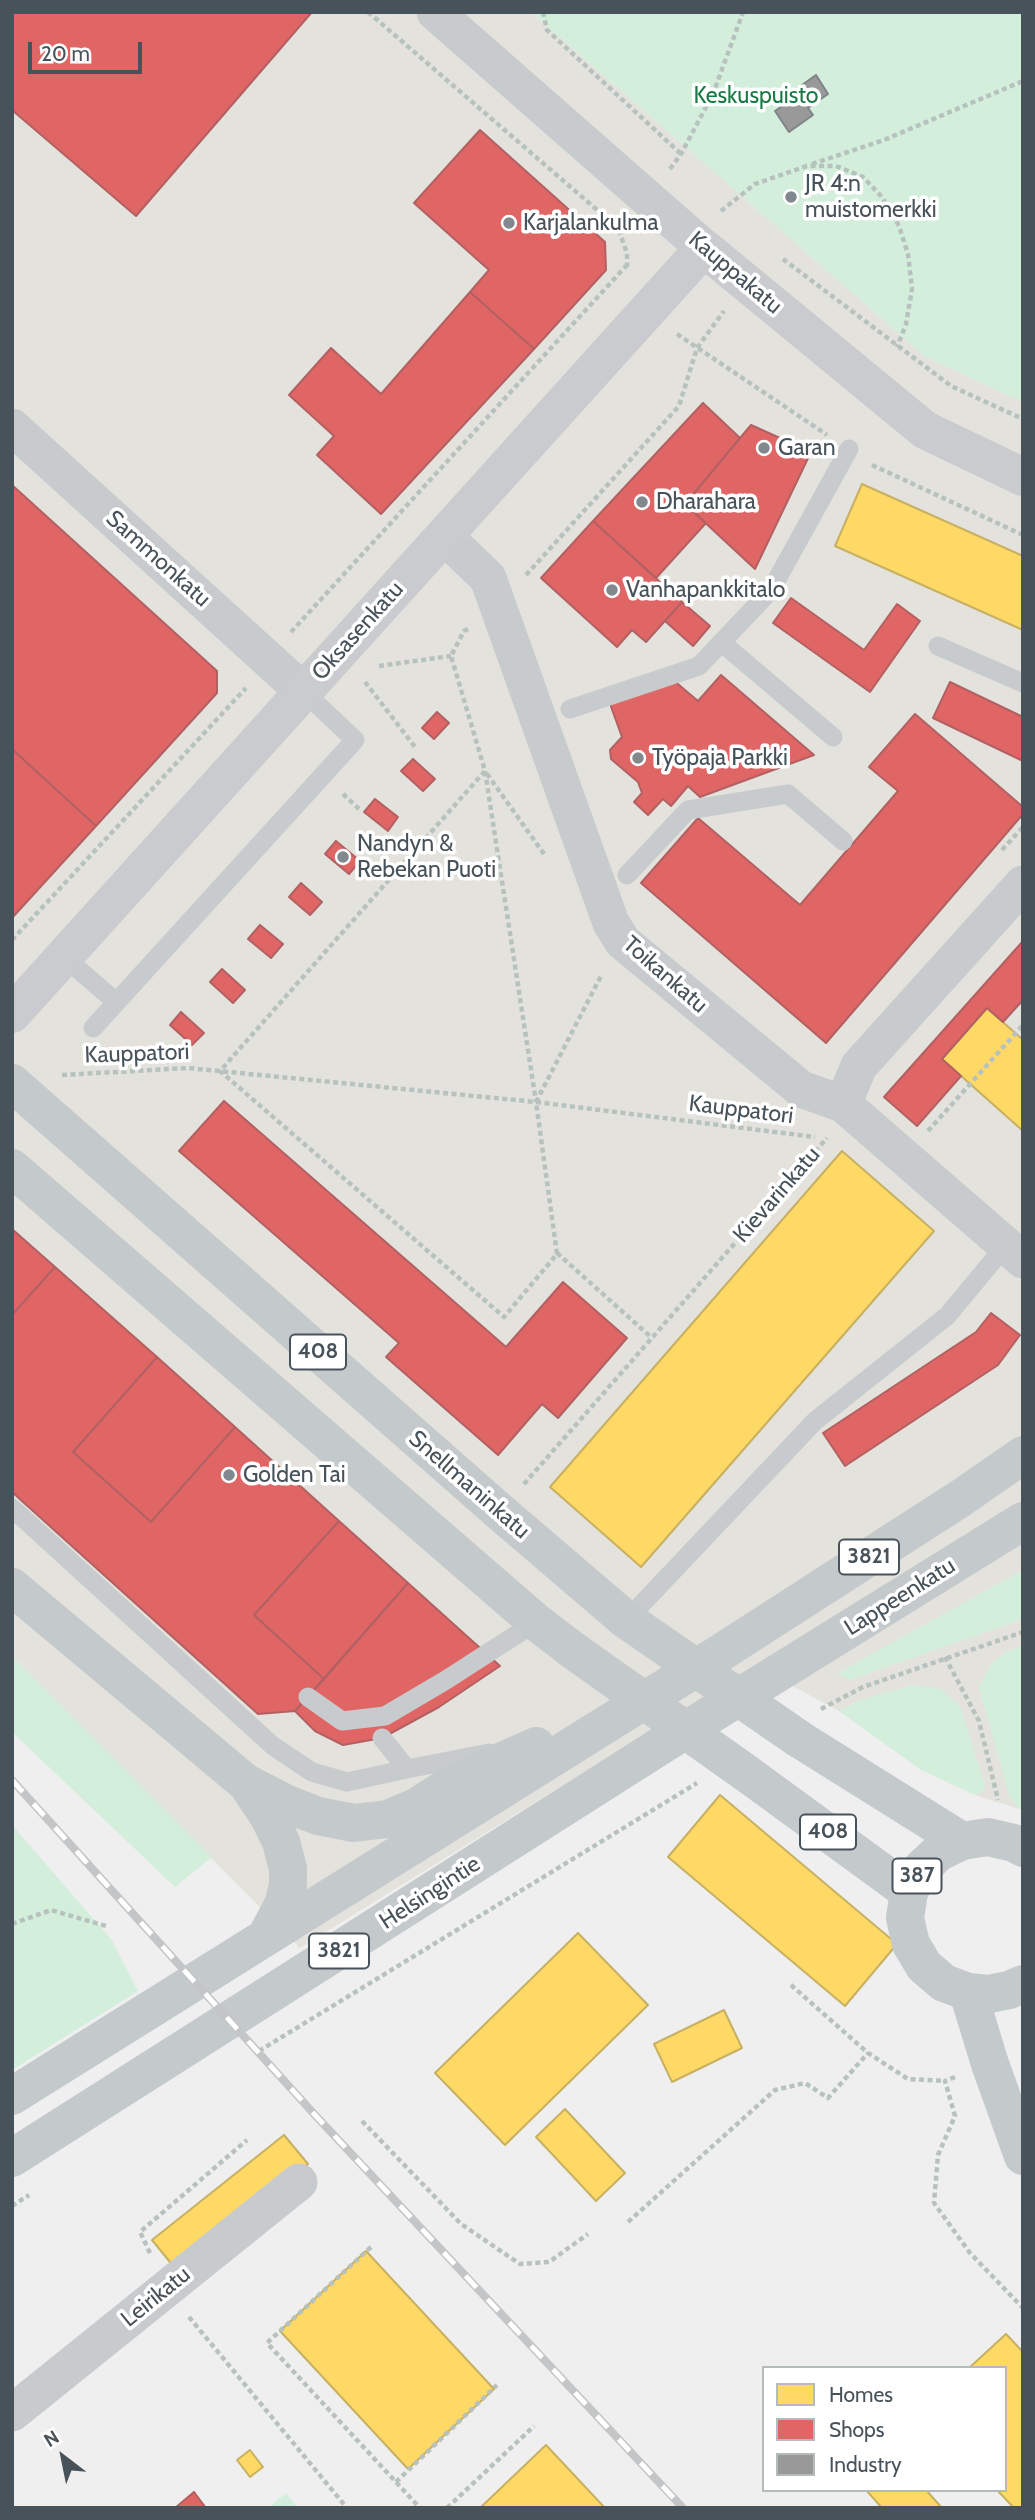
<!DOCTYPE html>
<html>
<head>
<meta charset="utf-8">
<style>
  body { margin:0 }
  #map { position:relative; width:1035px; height:2520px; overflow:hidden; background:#efefef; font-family:Cabin,sans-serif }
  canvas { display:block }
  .frame { position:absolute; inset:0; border:14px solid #47525a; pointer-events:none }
  .legend { position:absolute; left:762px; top:2366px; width:245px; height:126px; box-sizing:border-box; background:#fff; border:2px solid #b5babd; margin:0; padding:9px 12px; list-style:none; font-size:21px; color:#47525a }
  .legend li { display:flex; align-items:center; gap:14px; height:35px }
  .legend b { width:35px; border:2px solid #b5babd }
  .north { position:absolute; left:28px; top:2422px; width:70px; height:70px; -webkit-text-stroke:5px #fff; paint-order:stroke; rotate:328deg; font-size:19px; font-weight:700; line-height:28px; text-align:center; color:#47525a }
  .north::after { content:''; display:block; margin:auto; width:24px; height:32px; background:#47525a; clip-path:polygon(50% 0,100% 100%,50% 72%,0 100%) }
  .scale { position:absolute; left:28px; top:42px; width:114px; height:32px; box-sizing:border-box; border:4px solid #47525a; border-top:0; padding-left:9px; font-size:21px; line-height:24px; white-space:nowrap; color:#47525a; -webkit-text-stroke:5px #fff; paint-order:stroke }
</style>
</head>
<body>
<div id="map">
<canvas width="1035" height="2520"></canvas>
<div class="frame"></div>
<ul class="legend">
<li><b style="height:19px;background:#ffd966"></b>Homes</li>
<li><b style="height:19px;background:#e06666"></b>Shops</li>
<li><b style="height:19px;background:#999"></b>Industry</li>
</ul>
<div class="north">N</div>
<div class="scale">20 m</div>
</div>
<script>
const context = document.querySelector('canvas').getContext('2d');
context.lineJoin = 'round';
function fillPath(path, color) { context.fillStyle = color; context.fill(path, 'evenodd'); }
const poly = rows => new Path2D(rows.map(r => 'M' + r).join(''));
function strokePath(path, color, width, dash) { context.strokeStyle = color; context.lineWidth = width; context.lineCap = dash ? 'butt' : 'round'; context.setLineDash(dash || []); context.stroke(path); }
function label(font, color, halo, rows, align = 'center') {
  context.font = font + ' Cabin,sans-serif'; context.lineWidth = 7; context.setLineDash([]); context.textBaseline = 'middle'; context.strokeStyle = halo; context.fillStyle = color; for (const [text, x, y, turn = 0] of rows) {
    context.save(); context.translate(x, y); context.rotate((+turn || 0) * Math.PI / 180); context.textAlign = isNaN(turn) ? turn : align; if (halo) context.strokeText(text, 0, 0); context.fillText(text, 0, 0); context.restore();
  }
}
const commercial = poly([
  [12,12,531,12,926,357,1023,402,1023,1570,839,1673,849,1680,1023,1619,1023,1645,1008,1651,1010,1798,1019,1809,975,1795,986,1789,862,1699,839,1711,755,1666,300,1948,12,1656]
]);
const green = poly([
  [531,12,1023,12,1023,402,926,357],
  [1023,1570,1023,1619,849,1680,838,1673],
  [1023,1645,1023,1809,1019,1809,1010,1798,979,1688,992,1662,1008,1651],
  [12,1656,212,1857,175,1887,12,1732],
  [913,1685,941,1689,960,1706,986,1789,975,1795,921,1770,839,1711,862,1699],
  [12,1825,111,1939,138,1991,12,2070],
  [286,2493,298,2508,268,2508]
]);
const homes = poly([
  [862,484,1023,556,1023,630,835,546,862,484],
  [987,1008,1023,1040,1023,1131,942,1059,987,1008],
  [842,1151,934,1231,641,1567,550,1487,842,1151],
  [720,1795,897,1944,845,2006,668,1857,720,1795],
  [578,1933,648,2005,505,2145,435,2073,578,1933],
  [724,2010,742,2048,672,2082,654,2044,724,2010],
  [565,2109,625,2173,596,2201,536,2137,565,2109],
  [284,2135,308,2164,174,2267,152,2240,284,2135],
  [366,2251,494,2389,408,2469,280,2331,366,2251],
  [1006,2334,1023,2352,1023,2508,1014,2508,997,2490,1005,2490,1005,2368,969,2368,1006,2334],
  [546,2445,605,2508,480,2508,546,2445],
  [250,2450,263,2467,250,2477,237,2460,250,2450],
  [866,2490,926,2490,942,2508,882,2508,866,2490]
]);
const shops = poly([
  [12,12,312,12,136,216,12,110,12,12],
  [480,130,605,242,606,270,534,349,470,292,489,270,414,203,480,130],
  [470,292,534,349,381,514,317,455,334,436,289,395,331,348,381,394,470,292],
  [703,403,740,438,685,504,706,523,656,578,593,521,703,403],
  [751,425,811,452,755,569,685,504,751,425],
  [12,485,217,671,217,693,96,826,12,749,12,485],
  [593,521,682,602,646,642,632,630,617,647,541,578,593,521],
  [791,598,864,650,897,604,920,621,870,692,773,623,791,598],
  [682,602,710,626,693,646,665,621,682,602],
  [721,675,814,755,700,797,688,786,671,806,663,799,648,815,634,802,642,793,638,782,611,759,610,750,622,737,609,701,672,679,698,701,721,675],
  [950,682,1023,717,1023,761,933,718,950,682],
  [437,712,449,723,434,739,422,728,437,712],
  [915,714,1023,807,1023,814,826,1043,641,883,698,818,800,905,898,791,869,767,915,714],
  [12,749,96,826,12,918,12,749],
  [413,759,435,779,423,791,401,771,413,759],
  [375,799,398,817,388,831,364,812,375,799],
  [336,841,360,861,349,874,325,854,336,841],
  [301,883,322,902,310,915,289,897,301,883],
  [260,925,283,944,271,958,248,939,260,925],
  [1023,941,1023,1000,1003,1022,987,1008,942,1059,961,1076,917,1126,884,1097,1023,941],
  [222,969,245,990,233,1003,210,982,222,969],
  [181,1012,204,1033,192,1045,170,1025,181,1012],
  [224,1101,506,1347,563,1282,627,1338,558,1418,542,1404,498,1455,386,1357,399,1343,179,1151,224,1101],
  [12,1229,55,1267,12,1315,12,1229],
  [55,1267,157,1357,73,1452,151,1522,235,1427,339,1521,254,1615,324,1679,295,1711,258,1714,12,1492,12,1315,55,1267],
  [991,1313,1020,1335,998,1365,845,1466,823,1433,976,1332,991,1313],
  [157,1357,235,1427,151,1522,73,1452,157,1357],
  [339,1521,408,1583,324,1679,254,1615,339,1521],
  [408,1583,500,1666,439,1707,382,1738,343,1745,315,1731,295,1711,408,1583],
  [194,2492,206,2508,175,2508,194,2492]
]);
const industry = poly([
  [816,75,828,94,808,108,813,115,789,132,775,111,798,95,795,90,816,75]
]);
const path = poly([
  [368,12,618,228],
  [543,12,547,30,681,154],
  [812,164,884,140,1023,81],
  [670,169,681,154,713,94,743,12],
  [721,211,755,184,807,166,836,166,863,177,882,197,899,226,908,254,912,289,906,324,897,347],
  [622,223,618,228,627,253,627,267],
  [783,259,951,386,1023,419],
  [677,334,827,435],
  [872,465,1023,535],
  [526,575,679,406,697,348,724,311],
  [468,629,464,631,451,656,485,771,536,1102],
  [291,632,626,266],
  [379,666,451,656],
  [365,682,415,747],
  [343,794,359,809],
  [1002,850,1023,827],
  [544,854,485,771,220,1071,504,1317,557,1254,536,1102,602,974],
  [12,940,246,688],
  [62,1075,188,1068,536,1102,815,1137],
  [928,1131,1023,1025],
  [557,1253,652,1338],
  [524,1484,827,1138],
  [945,1657,979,1721,998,1800],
  [821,1709,863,1687,1023,1632],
  [12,1924,51,1910,106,1926],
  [791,1985,868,2053,908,2079,945,2081],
  [259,2051,697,1783],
  [955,2077,945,2081,955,2116,938,2155,934,2203,970,2253,1023,2308],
  [362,2121,461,2224,520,2264,549,2262,588,2234],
  [12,2206,29,2195],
  [628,2222,775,2090,805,2083,828,2098,868,2053],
  [371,2247,267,2343,420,2508],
  [150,2253,140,2232,247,2140],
  [189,2317,347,2508],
  [396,2482,497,2385],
  [447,2508,534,2426]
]);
const lane = poly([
  [721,642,833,737],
  [938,646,1023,683],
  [570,709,699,666,771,590,849,449],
  [627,875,688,810,788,794,843,841],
  [64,957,116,1002],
  [93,1028,355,740,304,692],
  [12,1508,273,1746,312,1772,347,1782,407,1769],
  [625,1619,638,1608,815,1421,947,1316,1006,1245],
  [308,1697,342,1721,385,1716,446,1680,536,1622],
  [382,1738,407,1769,489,1753]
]);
const street = poly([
  [435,12,704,248],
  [12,427,304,692],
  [444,536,488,578,611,923,623,942,801,1089,843,1104,1023,1260],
  [843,1104,859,1066,1023,884],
  [12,2413,299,2182]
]);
const secondary = poly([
  [12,1014,704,248,925,430,1023,477]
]);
const primary = poly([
  [12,1083,500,1512,625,1619],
  [12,1168,536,1622,574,1651],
  [12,1587,246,1783,287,1804,318,1816,354,1823,388,1819,416,1807,457,1781,536,1746],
  [799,1739,962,1841],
  [746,1773,909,1892],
  [247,1784,269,1817,281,1842,288,1868,288,1886,283,1905,267,1935],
  [1023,1848,1014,1843,988,1837,962,1841,939,1852,921,1869,909,1892,905,1918,911,1944,924,1966,944,1983,968,1992,989,1994,1009,1990,1023,1984],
  [968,1992,990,2064,1023,2156],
  [12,2096,714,1657,961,1498,1023,1455],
  [12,2158,665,1743,1023,1521]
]);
const rail = poly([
  [12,1780,315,2115,683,2508]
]);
const primaryBridge = poly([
  [625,1619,799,1739],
  [574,1651,746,1773]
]);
const markers = [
  [791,197,7,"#82898e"],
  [509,223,7,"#82898e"],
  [764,448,7,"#82898e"],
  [642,502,7,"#82898e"],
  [612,590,7,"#82898e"],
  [638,758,7,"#82898e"],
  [343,857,7,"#82898e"],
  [229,1475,7,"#82898e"]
];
const shields = [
  [318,1352,56],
  [869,1557,60],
  [828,1832,56],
  [917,1876,49],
  [339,1951,60]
];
const shieldNames = [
  ["408",318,1352],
  ["3821",869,1557],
  ["408",828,1832],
  ["387",917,1876],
  ["3821",339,1951]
];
const parkNames = [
  ["Keskuspuisto",756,96]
];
const poiNames = [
  ["JR 4:n",805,184],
  ["muistomerkki",805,210],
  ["Karjalankulma",523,223],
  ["Garan",778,448],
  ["Dharahara",656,502],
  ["Vanhapankkitalo",626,590],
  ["Työpaja Parkki",652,758],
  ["Nandyn &",357,844],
  ["Rebekan Puoti",357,870],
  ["Golden Tai",243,1475]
];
const streetNames = [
  ["Kauppakatu",735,273,40],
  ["Sammonkatu",158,559,42],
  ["Oksasenkatu",358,631,-48],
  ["Toikankatu",665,975,41],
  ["Kauppatori",137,1054,-2],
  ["Kauppatori",741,1110,7],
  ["Kievarinkatu",777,1195,-49],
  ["Snellmaninkatu",469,1485,41],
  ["Lappeenkatu",900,1597,-32],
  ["Helsingintie",430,1893,-33],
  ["Leirikatu",156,2297,-39]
];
fillPath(commercial, '#e4e2dc');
fillPath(green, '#d4eedc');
fillPath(homes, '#ffd966');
strokePath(homes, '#c8b062', 2);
fillPath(shops, '#e06666');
strokePath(shops, '#b26062', 2);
fillPath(industry, '#999');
strokePath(industry, '#808486', 2);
strokePath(path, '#b7c2be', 4.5, [5, 3.5]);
strokePath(lane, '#c8cbcd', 19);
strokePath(street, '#c8cbcd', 37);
strokePath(secondary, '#c9cbce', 38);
strokePath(primary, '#c4c9cb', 38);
strokePath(rail, '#c3c5c7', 8);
strokePath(rail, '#fff', 5, [16]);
strokePath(primaryBridge, '#c4c9cb', 38);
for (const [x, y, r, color] of markers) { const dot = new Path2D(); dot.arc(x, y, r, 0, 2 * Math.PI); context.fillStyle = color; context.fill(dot); strokePath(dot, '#fff', 2.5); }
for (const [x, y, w] of shields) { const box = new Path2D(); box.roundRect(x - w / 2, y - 17.5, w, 35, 5); context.fillStyle = '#fff'; context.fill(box); strokePath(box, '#47525a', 2); }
label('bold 21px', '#47525a', null, shieldNames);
label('23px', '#1a7945', '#fff', parkNames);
label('23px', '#47525a', '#fff', poiNames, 'left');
label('23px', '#47525a', '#fff', streetNames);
</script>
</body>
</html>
